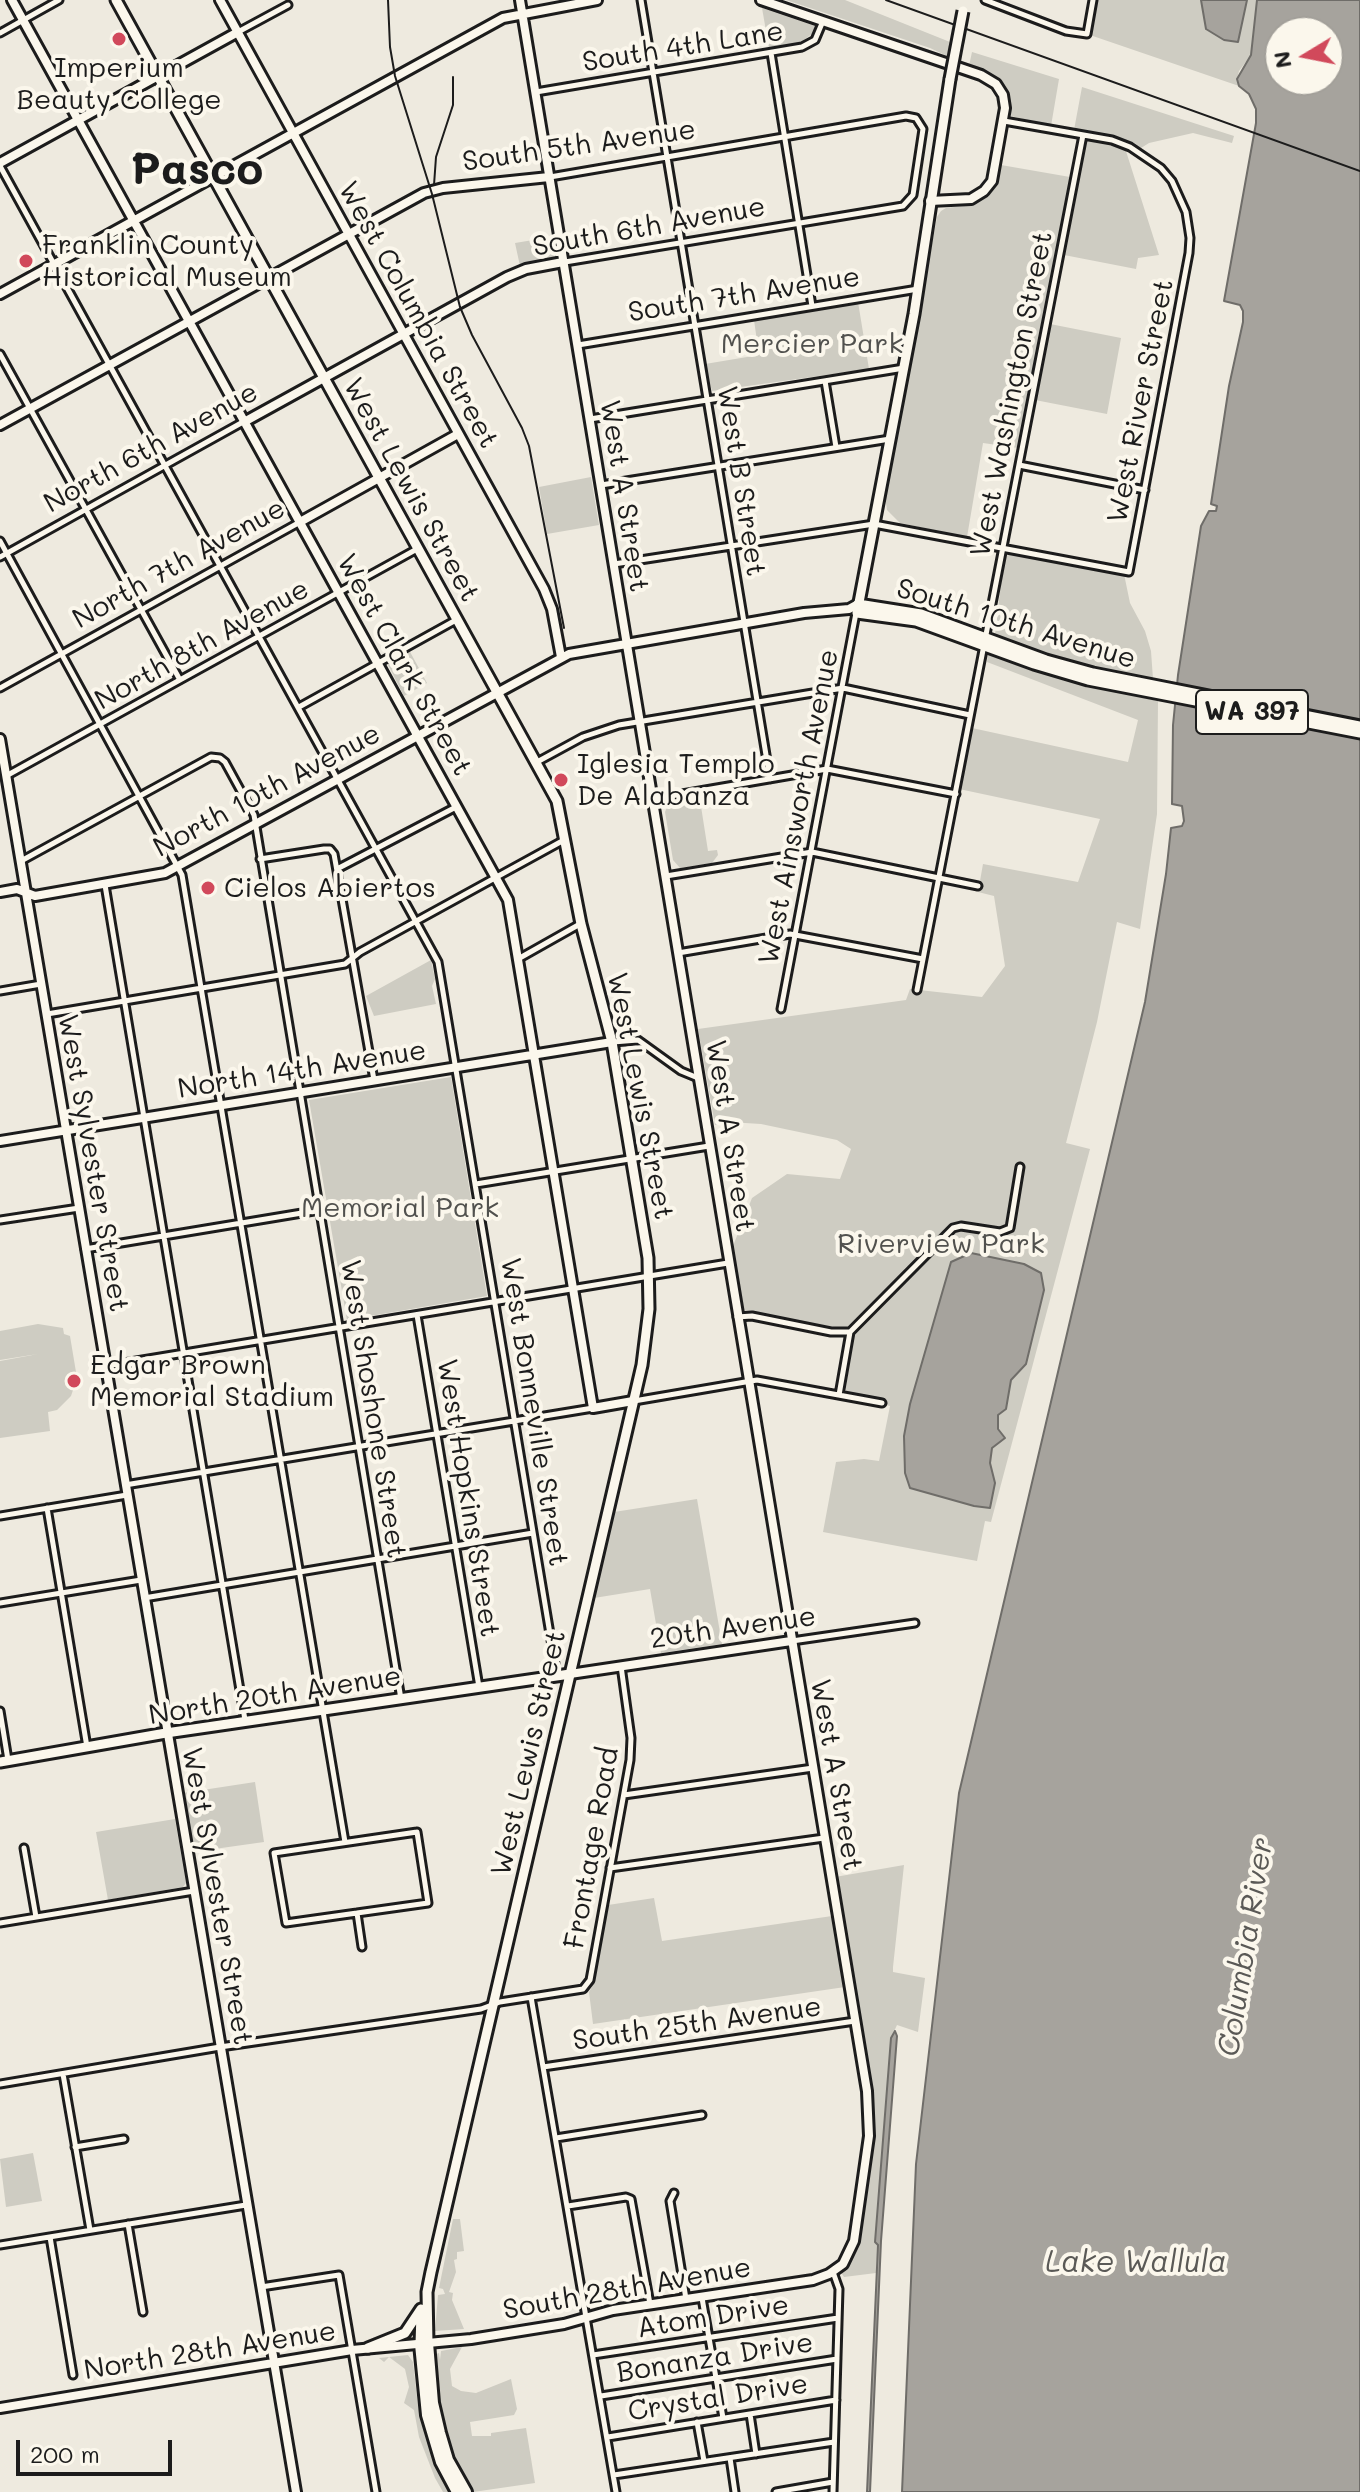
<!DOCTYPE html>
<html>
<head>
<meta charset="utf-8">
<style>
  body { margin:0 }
  #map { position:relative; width:1360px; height:2492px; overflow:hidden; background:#eeeadf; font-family:Mali,sans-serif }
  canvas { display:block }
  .north { position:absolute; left:1264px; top:16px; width:80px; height:80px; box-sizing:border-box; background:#fbf7ec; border:2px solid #a29f99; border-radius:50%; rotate:260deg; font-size:22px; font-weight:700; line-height:32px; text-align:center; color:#1c1c1c }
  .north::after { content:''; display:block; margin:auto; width:28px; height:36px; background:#d1495b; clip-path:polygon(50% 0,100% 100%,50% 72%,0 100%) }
  .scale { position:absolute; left:16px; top:2440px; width:156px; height:36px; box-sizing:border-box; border:4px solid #1c1c1c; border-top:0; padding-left:10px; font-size:24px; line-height:28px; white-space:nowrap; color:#1c1c1c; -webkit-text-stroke:6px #fbf7ec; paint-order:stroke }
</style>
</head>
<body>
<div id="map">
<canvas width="1360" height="2492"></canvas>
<div class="north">N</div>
<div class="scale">200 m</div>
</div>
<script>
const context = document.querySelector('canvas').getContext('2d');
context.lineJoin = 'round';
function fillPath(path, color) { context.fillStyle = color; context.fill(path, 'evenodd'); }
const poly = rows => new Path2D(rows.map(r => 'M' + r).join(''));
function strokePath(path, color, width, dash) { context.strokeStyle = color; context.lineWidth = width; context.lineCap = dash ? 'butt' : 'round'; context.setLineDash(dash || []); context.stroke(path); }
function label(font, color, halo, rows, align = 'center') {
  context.font = font + ' Mali,sans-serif'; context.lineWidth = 8; context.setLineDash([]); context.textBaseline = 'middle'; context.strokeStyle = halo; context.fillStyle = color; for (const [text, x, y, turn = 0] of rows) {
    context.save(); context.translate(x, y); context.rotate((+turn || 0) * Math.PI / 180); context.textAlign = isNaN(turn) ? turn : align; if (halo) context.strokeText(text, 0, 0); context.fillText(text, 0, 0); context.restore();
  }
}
const green = poly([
  [786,0,845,0,950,42,947,56,930,48],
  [1093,0,1257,0,1251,55,1239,71,1237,79,1239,86,1087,34],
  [762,8,815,26,813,33,800,43,769,48],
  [972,52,1059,79,1051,126,1011,116,1007,92,999,80,987,72,969,66],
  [1082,87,1234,136,1232,143,1193,133,1149,143,1141,148,1117,138,1074,130],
  [1089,139,1125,148,1159,255,1138,258,1136,269,1064,255,1084,145],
  [1001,165,1070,177,1019,448,983,443,967,537,900,523,887,510,885,496,937,217,941,211,946,208,973,205,986,197,997,182],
  [551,237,555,258,520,266,515,243],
  [858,302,869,369,712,391,705,364,759,355,754,320],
  [1050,324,1121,338,1107,414,1035,400],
  [591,477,599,525,547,534,539,487],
  [1012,552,1124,574,1130,603,1145,631,1151,651,1153,679,1075,664,995,635,1004,558],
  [409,650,427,683,404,696,387,663],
  [988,653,1094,687,1158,701,1157,814,1140,929,1117,922,1097,1022,1066,1143,1090,1149,991,1522,985,1521,977,1561,823,1532,836,1462,864,1459,879,1461,890,1406,845,1395,854,1331,744,1310,733,1246,752,1198,787,1174,840,1179,851,1149,837,1140,761,1124,729,1122,715,1125,698,1029,906,1000,910,989,982,997,1005,966,994,896,978,892,983,864,1078,882,1100,819,959,789,972,728,1128,762,1138,720,987,662],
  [733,792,734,794,700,800,708,851,717,850,718,855,712,863,680,868,673,860,665,812,669,802],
  [431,960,435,979,432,986,436,1004,374,1016,366,996],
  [451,1077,487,1296,347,1320,309,1100],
  [38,1324,63,1328,64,1334,70,1336,77,1378,71,1396,57,1410,48,1412,50,1431,0,1438,0,1361,38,1354,0,1360,0,1331],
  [697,1499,722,1644,661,1653,650,1589,594,1598,614,1512],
  [255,1782,264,1842,193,1852,183,1793],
  [175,1819,186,1883,183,1887,108,1900,96,1832],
  [904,1865,893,1967,893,1972,925,1978,918,2032,897,2025,891,2038,875,2241,878,2244,876,2273,844,2277,840,2271,852,2260,858,2244,874,2116,862,2028,835,1877],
  [654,1898,662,1941,832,1916,845,1987,593,2024,589,1992,593,1985,608,1905],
  [33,2153,42,2201,6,2207,0,2159],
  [453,2219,460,2219,464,2251,457,2252,457,2259,454,2260,456,2272,449,2292,453,2293,452,2300,464,2329,435,2331,438,2295,445,2294,443,2289,439,2288],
  [462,2347,450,2369,452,2386,461,2391,476,2393,511,2379,517,2409,514,2415,470,2422,472,2436,491,2436,491,2433,526,2428,535,2483,473,2492,458,2467,440,2414,434,2355,439,2353,440,2360,441,2351],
  [408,2355,413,2362,418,2406,431,2449,451,2492,443,2492,435,2478,419,2437,414,2410,404,2403,409,2387,405,2369,389,2357,384,2362,379,2358]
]);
const water = poly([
  [1201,0,1247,0,1238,42,1224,40,1206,29,1201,0],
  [1257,0,1360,0,1360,2492,902,2492,916,2164,959,1793,1145,1002,1166,874,1171,828,1182,826,1184,821,1182,806,1172,804,1173,725,1178,675,1201,526,1209,511,1216,511,1217,506,1211,504,1229,386,1243,322,1243,311,1240,305,1224,301,1256,123,1256,109,1249,94,1239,86,1237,79,1251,55,1257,0],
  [1280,32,1328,32,1328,80,1280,80,1280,32],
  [971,1253,1024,1264,1041,1273,1044,1290,1026,1364,1011,1380,1006,1409,998,1415,998,1429,1005,1438,992,1448,990,1463,995,1483,990,1508,974,1506,910,1488,905,1473,904,1436,910,1404,951,1262,971,1253],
  [895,2031,897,2036,881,2241,870,2492,867,2492,878,2245,875,2242,891,2038,895,2031]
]);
const street = poly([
  [641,0,770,779],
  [985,0,1066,31,1087,34,1093,0],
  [238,32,288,5],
  [0,33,59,0],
  [771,53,812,306],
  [536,92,802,47,815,40,823,21],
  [0,166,438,962,557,1676],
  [550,177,906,116,916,118,923,129,913,195,903,206,565,262],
  [578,345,918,289],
  [0,354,180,680],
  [825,381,836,447],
  [590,419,904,368],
  [1019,465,1145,490],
  [601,485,890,439],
  [0,541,182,875,345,1842],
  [0,557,243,422],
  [614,564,874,524,1129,572,1189,253,1190,238,1186,212,1172,181,1161,168,1130,147,1112,140,1004,121],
  [0,688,300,522],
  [299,707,456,620],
  [537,762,583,737,619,725,843,688,970,715],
  [6,776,417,549],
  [653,799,827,769,956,794],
  [260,859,324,849,330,849,334,854,374,1080],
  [21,861,211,757,220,758,225,762,254,815,401,1699],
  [337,869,456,807],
  [666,876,812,852,978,886],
  [105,885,245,1720],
  [678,953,790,934,923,959],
  [518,959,580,924],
  [917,990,1083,135],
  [0,991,41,984],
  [781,1009,856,613],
  [47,1014,345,964,360,952,564,840],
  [613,1042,638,1040,681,1071,698,1078],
  [476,1184,709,1146],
  [0,1220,79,1208],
  [85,1249,320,1210],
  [417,1315,479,1687],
  [737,1317,752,1316,831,1332,850,1332,953,1228,961,1226,1000,1232,1010,1228,1020,1167],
  [106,1366,728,1263],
  [839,1395,850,1332],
  [634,1401,757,1380,882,1403],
  [125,1485,593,1408],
  [47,1508,87,1747],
  [0,1516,127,1495],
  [144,1598,533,1533],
  [0,1603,141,1580],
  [792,1641,915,1623],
  [0,1711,8,1760],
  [624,1795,813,1768],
  [417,1832,428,1903,286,1923,274,1853,417,1832],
  [24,1848,36,1917],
  [610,1868,824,1838],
  [357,1913,362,1947],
  [0,1923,194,1891],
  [531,1997,616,2492],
  [543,2067,855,2021],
  [63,2074,90,2230],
  [0,2084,220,2047,481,2009,500,2002,583,1989,590,1980,630,1760,631,1738,621,1666],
  [556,2138,702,2115],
  [75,2147,124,2139],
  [674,2193,670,2201,686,2299],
  [568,2206,626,2197,631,2199,650,2304],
  [128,2224,143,2312],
  [50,2237,73,2375],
  [0,2245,246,2205],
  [261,2287,339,2275,376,2492],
  [702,2298,723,2418],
  [593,2355,838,2318],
  [601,2396,837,2359],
  [750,2414,756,2454],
  [697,2422,704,2461],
  [608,2437,836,2400],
  [730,2458,735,2492],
  [614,2475,834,2442],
  [776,2492,833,2482],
  [833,2492,839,2289,833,2272]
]);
const secondary = poly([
  [12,0,508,900,593,1408,633,1401],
  [220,0,544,589,552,609,561,657],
  [761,0,981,75,996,84,1003,95,1005,108,992,181,984,191,971,199,930,201],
  [0,163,238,32],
  [0,294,503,18,597,0],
  [244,422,507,277,526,269,563,262],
  [0,425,424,193,443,188,549,177],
  [300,522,458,434],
  [0,739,296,2492],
  [0,892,17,889,35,896,165,873,569,654,804,613,849,609,858,604],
  [0,1141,612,1042],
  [570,1674,791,1641],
  [0,2408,352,2350,471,2339,564,2324,613,2310,813,2280,829,2274,843,2264,854,2241,869,2136,867,2091,520,0]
]);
const primary = poly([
  [116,0,557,801,581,924,612,1042,648,1258,649,1309,642,1365,431,2272,427,2292,428,2343],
  [950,79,914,314,857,613,916,621,1034,664,1088,680,1360,733],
  [858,604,921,614,1046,660,1093,673,1360,726],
  [0,1762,166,1733,570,1674],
  [420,2344,421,2314],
  [368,2348,405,2333,421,2309]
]);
const highway = poly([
  [428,2343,433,2403,440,2433,448,2460,466,2492],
  [420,2344,427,2415,441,2462,457,2492]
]);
const rail = poly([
  [388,0,390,47,395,76,432,194,460,307,472,335,522,428,529,446,564,628],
  [886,0,1360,171],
  [434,185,436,157,453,105,453,77]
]);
const primaryBridge = poly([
  [950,79,963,11]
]);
const markers = [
  [119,39,8,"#d1495b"],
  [26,261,8,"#d1495b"],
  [561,780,8,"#d1495b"],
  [208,888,8,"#d1495b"],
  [74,1381,8,"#d1495b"]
];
const shields = [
  [1252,712,112]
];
const shieldNames = [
  ["WA 397",1252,712]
];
const streetNames = [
  ["South 4th Lane",683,47,-9],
  ["South 5th Avenue",579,146,-8],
  ["South 6th Avenue",649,227,-10],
  ["South 7th Avenue",744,295,-9],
  ["West Columbia Street",418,315,61],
  ["West Washington Street",1012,394,-79],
  ["West River Street",1141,401,-79],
  ["North 6th Avenue",151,448,-29],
  ["West B Street",741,481,81],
  ["West Lewis Street",411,490,61],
  ["West A Street",624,496,81],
  ["North 7th Avenue",179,564,-29],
  ["South 10th Avenue",1016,624,17],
  ["North 8th Avenue",202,645,-29],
  ["West Clark Street",404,665,61],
  ["North 10th Avenue",267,791,-28],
  ["West Ainsworth Avenue",799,807,-79],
  ["North 14th Avenue",302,1070,-9],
  ["West Lewis Street",640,1096,79],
  ["West A Street",730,1136,81],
  ["West Sylvester Street",93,1163,80],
  ["West Shoshone Street",373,1409,81],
  ["West Bonneville Street",534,1412,81],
  ["West Hopkins Street",468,1498,81],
  ["20th Avenue",733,1628,-8],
  ["North 20th Avenue",275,1696,-9],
  ["West Lewis Street",529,1753,-77],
  ["West A Street",836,1775,80],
  ["Frontage Road",592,1848,-80],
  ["West Sylvester Street",217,1896,80],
  ["South 25th Avenue",697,2024,-8],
  ["South 28th Avenue",627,2289,-10],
  ["Atom Drive",713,2317,-9],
  ["North 28th Avenue",210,2351,-9],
  ["Bonanza Drive",715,2358,-9],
  ["Crystal Drive",718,2398,-9]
];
const poiNames = [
  ["Imperium",119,68,"center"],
  ["Beauty College",119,100,"center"],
  ["Franklin County",42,245],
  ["Historical Museum",42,277],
  ["Iglesia Templo",577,764],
  ["De Alabanza",577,796],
  ["Cielos Abiertos",224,888],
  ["Edgar Brown",90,1365],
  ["Memorial Stadium",90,1397]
];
const parkNames = [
  ["Mercier Park",812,344],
  ["Memorial Park",400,1208],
  ["Riverview Park",941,1244]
];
const waterNames = [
  ["Columbia River",1246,1947,-81],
  ["Lake Wallula",1136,2263]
];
const townNames = [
  ["Pasco",197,170]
];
fillPath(green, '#ceccc2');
fillPath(water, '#a6a39d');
strokePath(water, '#6f6d69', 2);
strokePath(street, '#1c1c1c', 11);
strokePath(secondary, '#1c1c1c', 14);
strokePath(primary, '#1c1c1c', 15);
strokePath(highway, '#1c1c1c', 16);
strokePath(street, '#fbf7ec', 5);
strokePath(secondary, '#fbf7ec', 8);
strokePath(primary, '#fbf7ec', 9);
strokePath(highway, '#fbf7ec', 10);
strokePath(rail, '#1c1c1c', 2);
strokePath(primaryBridge, '#1c1c1c', 15, []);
strokePath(primaryBridge, '#fbf7ec', 9);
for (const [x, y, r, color] of markers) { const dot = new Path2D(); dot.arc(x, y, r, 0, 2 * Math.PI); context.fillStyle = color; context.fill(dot); strokePath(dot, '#fbf7ec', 3); }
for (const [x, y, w] of shields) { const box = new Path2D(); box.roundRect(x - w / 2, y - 22, w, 44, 6); context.fillStyle = '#fbf7ec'; context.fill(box); strokePath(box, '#1c1c1c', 2); }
label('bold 26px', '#1c1c1c', null, shieldNames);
label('28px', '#1c1c1c', '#fbf7ec', streetNames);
label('28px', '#1c1c1c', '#fbf7ec', poiNames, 'left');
label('28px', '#51514e', '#fbf7ec', parkNames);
label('italic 30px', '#5a5956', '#fbf7ec', waterNames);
label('bold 44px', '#1c1c1c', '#fbf7ec', townNames);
</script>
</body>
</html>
